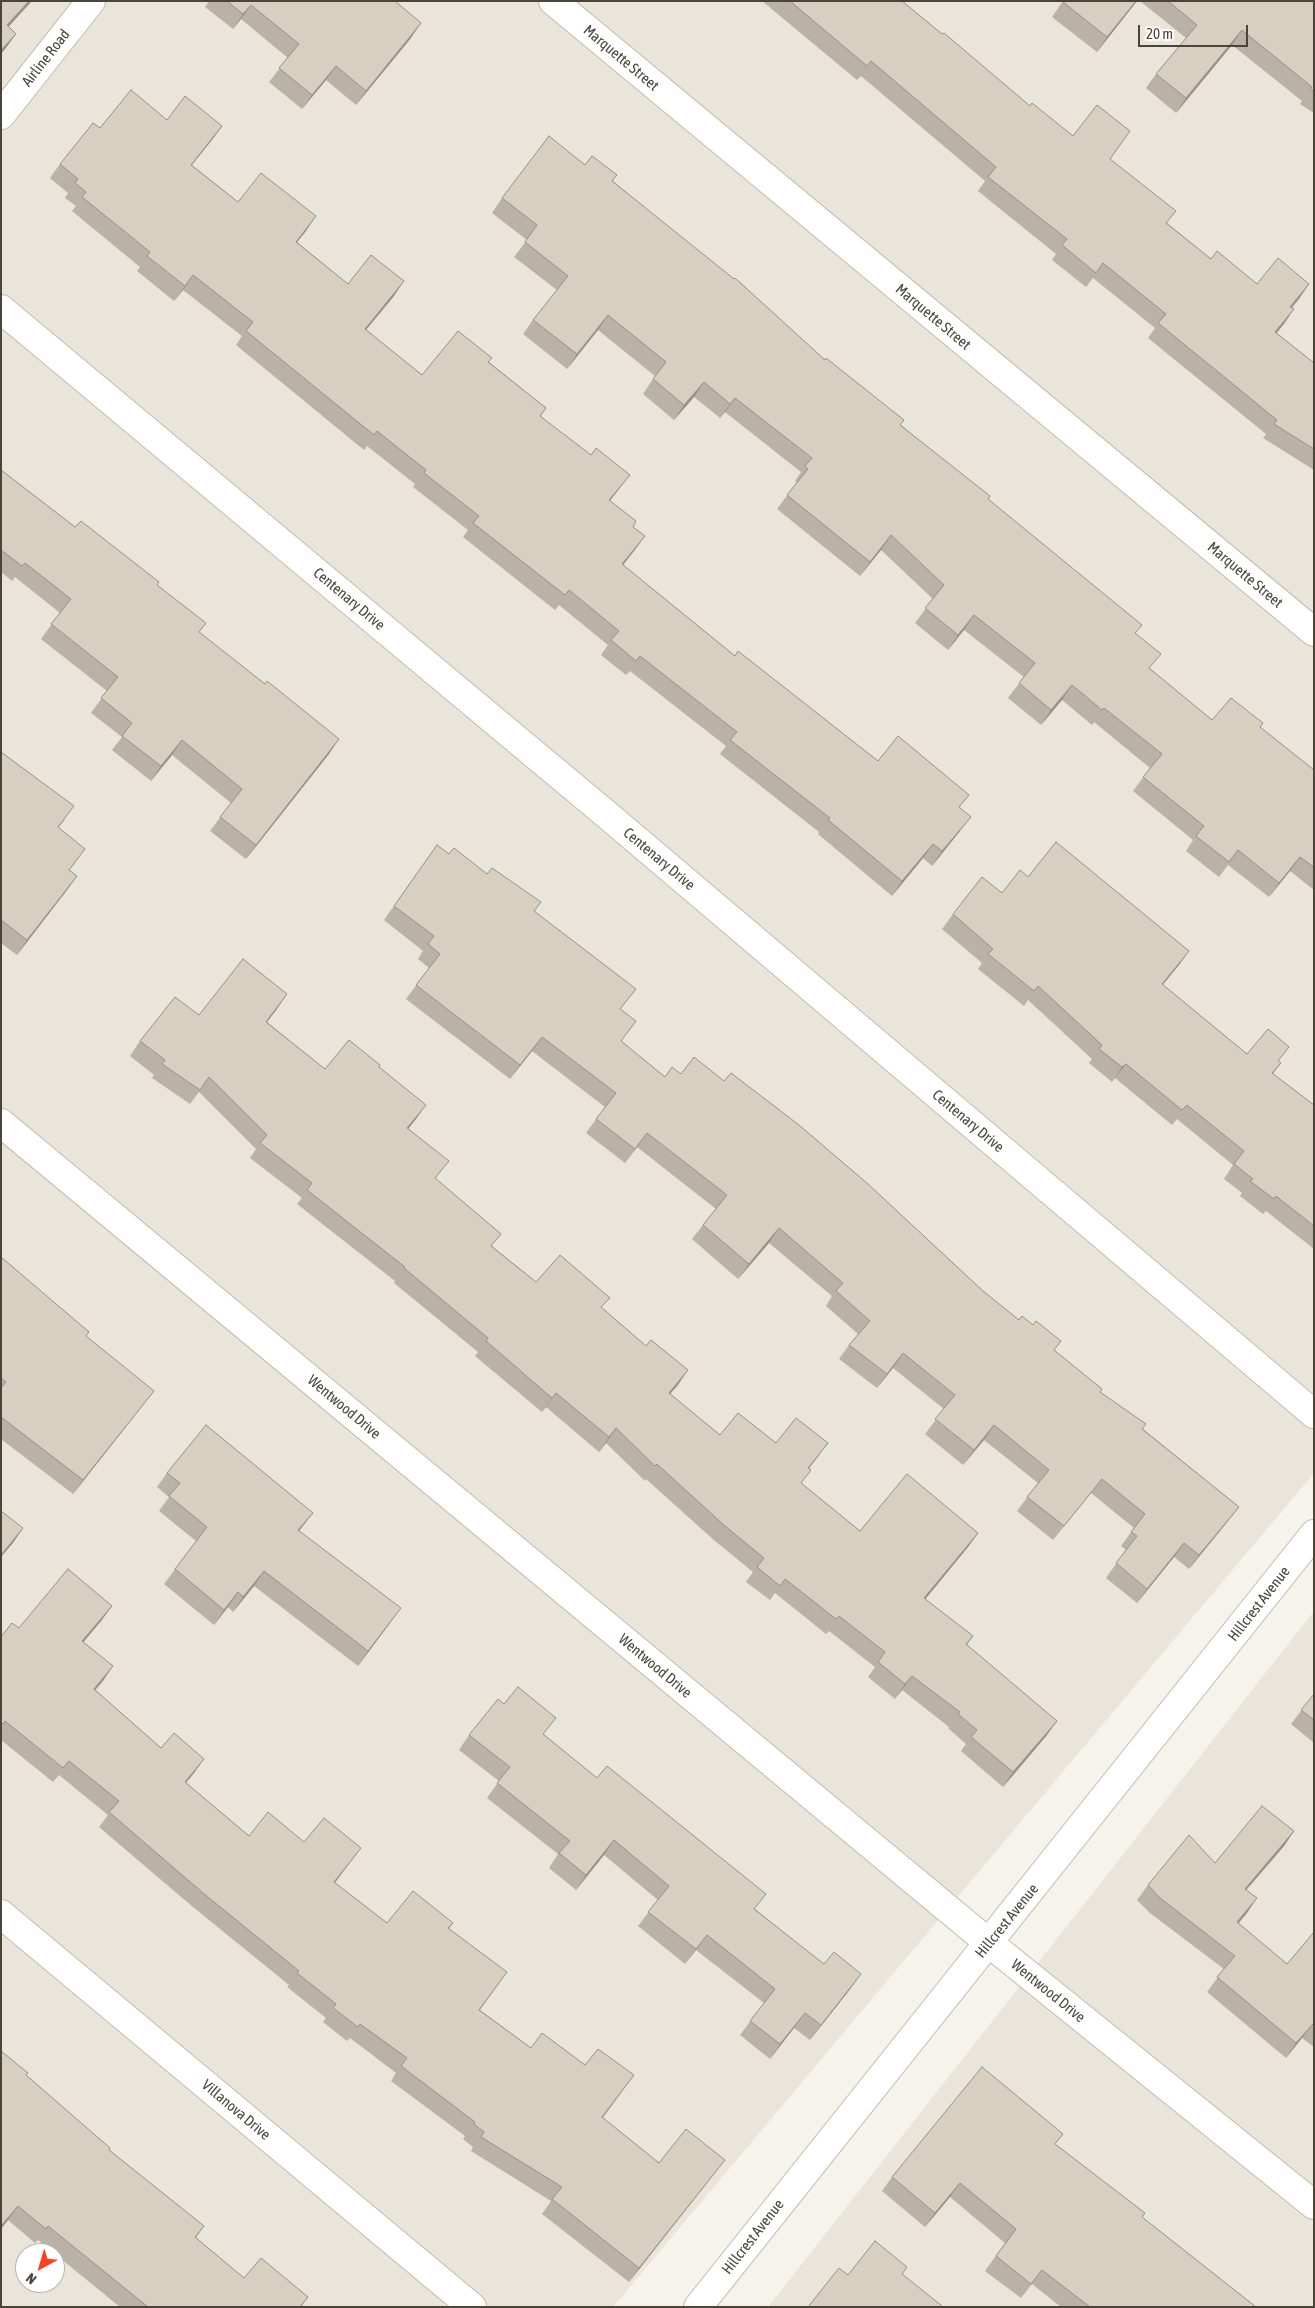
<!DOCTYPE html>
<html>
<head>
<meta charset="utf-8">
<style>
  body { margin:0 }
  #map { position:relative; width:1315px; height:2308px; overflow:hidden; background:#f6f3ec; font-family:"Asap Condensed",sans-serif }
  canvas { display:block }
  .frame { position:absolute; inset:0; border:2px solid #4b4439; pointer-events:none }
  .north { position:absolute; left:15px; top:2243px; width:50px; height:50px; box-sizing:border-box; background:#fff; border:1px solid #b7b4b0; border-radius:50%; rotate:219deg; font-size:14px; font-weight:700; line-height:20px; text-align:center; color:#4b4439 }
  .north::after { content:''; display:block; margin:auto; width:18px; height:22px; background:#fc3f1d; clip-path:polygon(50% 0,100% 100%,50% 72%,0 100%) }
  .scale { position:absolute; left:1138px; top:25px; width:110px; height:22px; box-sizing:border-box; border:2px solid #4b4439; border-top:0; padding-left:6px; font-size:15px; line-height:18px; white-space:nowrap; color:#4b4439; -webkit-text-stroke:4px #fff; paint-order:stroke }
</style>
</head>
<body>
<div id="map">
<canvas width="1315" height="2308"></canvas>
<div class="frame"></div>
<div class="north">N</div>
<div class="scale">20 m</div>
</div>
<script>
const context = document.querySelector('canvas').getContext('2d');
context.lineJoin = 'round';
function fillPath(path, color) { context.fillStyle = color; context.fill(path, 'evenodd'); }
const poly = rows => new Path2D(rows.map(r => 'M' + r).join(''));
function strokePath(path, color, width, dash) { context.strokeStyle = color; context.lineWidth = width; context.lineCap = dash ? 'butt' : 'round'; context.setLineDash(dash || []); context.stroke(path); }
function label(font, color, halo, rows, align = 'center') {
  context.font = font + ' "Asap Condensed",sans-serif'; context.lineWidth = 4.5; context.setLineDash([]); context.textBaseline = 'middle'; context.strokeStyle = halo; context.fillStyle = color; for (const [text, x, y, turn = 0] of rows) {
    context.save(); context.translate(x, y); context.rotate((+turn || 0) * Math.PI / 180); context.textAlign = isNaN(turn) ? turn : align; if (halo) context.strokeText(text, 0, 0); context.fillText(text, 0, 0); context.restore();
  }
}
const residential = poly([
  [1,1,1314,1,1314,1473,613,2307,1,2307],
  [25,2253,55,2253,55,2283,25,2283],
  [1314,1611,1314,2307,768,2307]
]);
const minor = poly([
  [553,1,1314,632],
  [1,115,91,1],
  [1,309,606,814,1314,1414],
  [1,1123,989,1943,1314,2205],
  [1,1914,472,2307],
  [698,2307,1314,1534]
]);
const wall = poly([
  [209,1,395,1,411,38,356,105,326,80,302,109,269,82,288,58,241,19,233,29,205,7],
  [762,1,902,1,1030,106,1073,136,1120,145,1110,159,1167,223,1211,259,1257,284,1309,284,1292,308,1294,309,1276,333,1314,363,1314,470,1263,438,1266,434,1148,338,1155,328,1093,278,1086,287,1052,260,1056,254,978,191,985,181,861,76,857,80],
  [1063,1,1137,1,1097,52,1052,17],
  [1140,1,1314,1,1314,113,1300,104,1302,101,1232,45,1176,113,1146,88,1156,74,1186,38],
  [167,120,222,126,212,140,192,165,238,202,306,231,297,242,348,284,394,296,366,330,422,375,489,362,546,408,541,416,619,489,610,501,633,527,645,536,623,565,735,656,878,761,960,808,960,831,932,866,923,858,892,896,818,834,819,832,720,754,726,746,630,671,626,675,601,655,608,645,559,605,555,610,463,537,468,530,413,487,415,484,367,446,364,450,236,345,242,336,183,290,174,301,137,271,140,267,72,211,76,206,65,198,68,193,50,178,60,164,100,128],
  [585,165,613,181,825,360,988,499,1136,634,1150,669,1212,720,1260,727,1314,770,1314,890,1290,871,1269,897,1228,865,1219,877,1186,851,1193,840,1133,791,1150,768,1094,722,1092,725,1062,700,1041,725,1008,698,1024,677,964,630,948,650,915,623,933,599,881,550,860,576,777,509,797,482,795,481,801,472,725,412,720,418,694,397,674,420,643,394,655,376,598,330,567,369,523,334,533,320,557,290,514,257,527,240,492,213,502,198],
  [1,470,75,527,157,585,199,633,329,754,246,859,210,831,231,803,172,755,151,781,112,750,122,737,91,713,107,691,41,639,60,613,15,577,12,581,1,572],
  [1,752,64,821,58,828,75,863,69,870,77,876,67,890,17,955,1,943],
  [437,845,449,854,535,911,621,1009,622,1042,665,1077,681,1074,983,1291,1055,1351,1100,1392,1143,1429,1239,1507,1228,1521,1189,1569,1174,1557,1137,1603,1106,1578,1126,1550,1121,1546,1134,1528,1091,1493,1053,1540,1017,1511,1038,1483,984,1440,963,1465,925,1434,944,1409,893,1368,877,1388,839,1359,849,1345,858,1334,826,1306,832,1296,769,1243,738,1279,692,1239,703,1225,716,1209,637,1147,625,1163,586,1133,605,1107,532,1051,510,1079,406,999,429,968,418,959,423,951,384,920],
  [1028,877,1179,965,1163,985,1247,1054,1279,1062,1281,1063,1273,1074,1314,1105,1314,1249,1266,1211,1263,1214,1240,1196,1242,1193,1224,1179,1233,1165,1177,1119,1172,1125,1115,1078,1112,1082,1089,1063,1092,1059,1028,1000,1024,1006,978,969,982,963,942,929,953,914,1002,893],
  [277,1009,267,1022,325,1069,379,1067,416,1119,408,1129,436,1179,492,1246,536,1282,602,1308,646,1346,688,1370,670,1394,720,1435,776,1443,828,1443,809,1469,801,1483,860,1531,978,1533,968,1547,925,1599,973,1636,967,1645,1047,1735,1003,1787,961,1751,966,1744,948,1728,949,1727,902,1690,895,1699,868,1677,875,1667,829,1631,826,1634,775,1593,770,1600,746,1582,753,1572,715,1541,646,1479,645,1481,606,1443,599,1452,546,1407,542,1412,475,1356,478,1352,394,1283,395,1281,297,1204,302,1198,250,1158,256,1149,199,1092,190,1104,152,1078,154,1075,130,1056,140,1041,199,1015],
  [1,1257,86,1336,143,1405,73,1494,1,1439],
  [167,1473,313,1513,299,1531,390,1623,358,1666,254,1586,233,1612,228,1607,214,1625,164,1584,196,1541,159,1511,169,1497,157,1487],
  [112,1606,101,1621,83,1642,113,1666,95,1690,161,1748,194,1773,186,1783,249,1836,361,1848,335,1883,387,1923,453,1923,449,1929,507,1972,480,2010,531,2048,585,2065,634,2075,603,2118,659,2163,714,2174,629,2282,542,2214,551,2201,471,2151,473,2147,463,2139,465,2136,391,2081,396,2073,350,2038,347,2041,323,2022,326,2018,287,1987,289,1985,193,1907,99,1827,108,1815,59,1775,53,1782,1,1740,1,1637,19,1628],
  [1314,1694,1314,1743,1291,1724],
  [469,1735,544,1735,851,1988,810,2040,794,2028,770,2059,740,2035,764,2003,696,1950,685,1964,638,1926,658,1900,604,1855,576,1890,549,1868,558,1854,487,1798,499,1781,459,1750],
  [1294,1831,1284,1846,1246,1890,1247,1913,1238,1923,1287,1964,1314,1932,1314,2047,1302,2038,1286,2058,1207,1992,1224,1969,1150,1913,1137,1900,1148,1885,1215,1863],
  [1,2051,26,2076,109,2150,204,2226,196,2238,244,2278,308,2297,301,2307,120,2307,55,2254,55,2253,53,2253,38,2240,35,2243,8,2220,1,2229],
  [1056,2145,1142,2217,1256,2307,1061,2307,1032,2284,1021,2298,985,2271,1005,2243,950,2197,925,2227,882,2191,892,2177]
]);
const shadedWall = poly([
  [29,1,32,1,1,35,7,25],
  [1136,1,1137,1,1097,52,1107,37],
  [251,5,241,19,233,29,243,14],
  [421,23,411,38,356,105,366,91],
  [1242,30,1232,45,1176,113,1186,98],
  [16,34,6,48,1,54,1,50],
  [336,66,326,80,302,109,312,95],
  [222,126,212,140,180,179,191,165],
  [316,216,306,231,286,256,296,242],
  [193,275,183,290,174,301,185,286],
  [404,281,394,296,355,343,365,329],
  [1309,284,1299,299,1280,321,1290,307],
  [1294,309,1284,324,1265,347,1275,332],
  [608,315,598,330,567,369,577,354],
  [704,382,694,397,674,420,684,405],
  [735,398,725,412,720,418,730,404],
  [630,475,619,489,599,514,609,500],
  [891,535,881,550,860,576,870,562],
  [645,536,634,551,612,579,622,564],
  [974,615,964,630,948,650,958,635],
  [1072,685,1062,700,1041,725,1051,710],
  [339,739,329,754,246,859,256,845],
  [182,740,172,755,151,781,161,766],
  [971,817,960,831,932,866,942,851],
  [933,844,923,858,892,896,902,881],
  [1300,857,1290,871,1269,897,1279,883],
  [77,876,67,890,17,955,27,940],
  [1189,951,1179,965,1151,998,1162,984],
  [287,994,277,1009,256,1036,266,1022],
  [542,1037,532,1051,510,1079,520,1065],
  [1126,1064,1115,1078,1112,1082,1122,1067],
  [426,1105,416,1119,397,1143,407,1128],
  [647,1133,637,1147,625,1163,635,1149],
  [779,1228,769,1243,738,1279,749,1264],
  [903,1353,893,1368,877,1388,887,1374],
  [688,1370,678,1385,658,1408,669,1393],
  [154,1391,143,1405,73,1494,83,1480],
  [556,1393,546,1407,542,1412,552,1398],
  [994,1425,984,1440,963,1465,974,1450],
  [616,1428,606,1443,599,1452,609,1437],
  [1239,1507,1228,1521,1189,1569,1199,1555],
  [313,1513,302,1527,288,1545,298,1530],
  [23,1528,13,1543,1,1557,1,1555],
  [978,1533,968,1547,914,1613,924,1598],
  [1184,1543,1174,1557,1137,1603,1147,1589],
  [264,1571,254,1586,233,1612,243,1597],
  [238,1592,228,1607,214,1625,224,1610],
  [112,1606,101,1621,72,1656,82,1641],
  [401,1608,390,1623,358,1666,368,1651],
  [113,1666,103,1681,84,1703,94,1689],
  [912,1676,902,1690,895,1699,905,1684],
  [1057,1721,1047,1735,1003,1787,1013,1772],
  [204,1759,194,1773,175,1796,185,1782],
  [1294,1831,1284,1846,1235,1903,1245,1889],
  [614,1840,604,1855,576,1890,586,1875],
  [361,1848,350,1862,324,1897,334,1882],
  [1257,1898,1247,1913,1227,1937,1237,1922],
  [707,1935,696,1950,685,1964,696,1949],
  [861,1974,851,1988,810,2040,821,2025],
  [805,2013,794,2028,770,2059,780,2044],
  [1313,2024,1302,2038,1286,2058,1296,2043],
  [725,2160,714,2174,629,2282,639,2268],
  [960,2183,950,2197,925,2227,935,2213],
  [18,2206,8,2220,1,2229,1,2226]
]);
const building = poly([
  [1,1,29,1,7,25,16,34,1,50,1,1],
  [227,1,395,1,421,23,366,91,336,66,312,95,279,68,299,44,251,5,243,14,227,1],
  [790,1,902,1,942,34,944,33,1030,106,1032,103,1073,136,1097,105,1130,131,1110,159,1176,211,1166,223,1211,259,1217,251,1257,284,1278,258,1309,284,1290,307,1294,309,1275,332,1314,363,1314,449,1274,424,1277,420,1158,323,1166,314,1103,263,1096,273,1062,245,1067,239,988,177,996,167,871,61,867,66,790,1],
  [1063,1,1136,1,1107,37,1063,2,1063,1],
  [1168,1,1314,1,1314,91,1310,89,1312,87,1242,30,1186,98,1156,74,1197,25,1168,1],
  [131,90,167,120,185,96,222,126,191,165,238,202,261,173,316,216,296,242,348,284,371,255,404,281,365,329,422,375,458,331,492,358,488,362,546,408,540,416,591,455,596,448,630,475,609,500,636,521,633,527,645,536,622,564,735,656,738,651,878,761,898,736,969,795,959,807,971,817,942,851,933,844,902,881,828,820,830,818,730,740,737,732,640,656,636,661,611,640,619,631,569,590,565,595,473,523,479,516,424,473,426,470,377,431,374,435,246,331,253,322,193,275,185,286,147,256,150,252,82,197,86,192,75,183,78,179,60,164,93,123,100,128,131,90],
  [549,136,585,165,592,156,617,175,612,181,734,279,735,278,825,360,826,358,904,420,900,425,990,496,988,499,1142,625,1135,633,1161,654,1149,668,1212,720,1231,698,1263,723,1260,727,1314,770,1314,867,1300,857,1279,883,1238,850,1229,862,1196,836,1204,826,1143,777,1162,754,1104,708,1102,710,1072,685,1051,710,1019,683,1035,663,974,615,958,635,925,608,944,585,891,535,870,562,787,495,808,469,805,466,812,458,735,398,730,404,704,382,684,405,653,379,666,362,608,315,577,354,533,320,568,276,525,242,537,225,502,198,549,136],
  [1,470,75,527,81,521,159,582,157,585,206,623,199,632,265,684,267,681,339,739,256,845,220,817,242,789,182,740,161,766,122,736,132,723,101,698,118,677,51,624,71,599,25,563,22,566,1,550,1,470],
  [1,752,74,806,58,827,85,849,69,870,77,876,27,940,1,920,1,752],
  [1056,842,1189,951,1162,984,1247,1054,1268,1029,1289,1047,1278,1061,1281,1063,1272,1073,1314,1105,1314,1226,1276,1196,1274,1199,1250,1181,1253,1179,1234,1164,1244,1151,1187,1105,1182,1110,1126,1064,1122,1067,1099,1049,1102,1045,1038,986,1034,991,988,954,993,949,953,914,982,877,1002,893,1020,870,1028,877,1056,842],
  [437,845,449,854,454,848,487,874,492,868,541,902,534,911,636,989,620,1009,636,1021,621,1041,665,1077,672,1067,681,1074,694,1057,724,1081,731,1073,799,1125,868,1184,983,1291,1019,1320,1022,1316,1033,1325,1036,1321,1061,1341,1054,1350,1102,1389,1100,1392,1146,1424,1142,1429,1239,1507,1199,1555,1184,1543,1147,1589,1116,1563,1137,1536,1131,1532,1145,1514,1102,1479,1064,1526,1027,1497,1049,1470,994,1425,974,1450,935,1419,955,1395,903,1353,887,1374,849,1345,870,1321,836,1291,843,1283,779,1228,749,1264,703,1225,727,1195,647,1133,635,1149,596,1119,616,1093,542,1037,520,1065,416,985,440,954,428,944,434,936,394,906,437,845],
  [243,959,287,994,266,1022,325,1069,349,1040,380,1065,379,1067,426,1105,407,1128,449,1161,435,1178,501,1234,491,1246,536,1282,560,1255,610,1298,601,1307,646,1346,651,1340,688,1370,669,1393,720,1435,738,1413,776,1443,796,1418,828,1443,808,1468,811,1470,801,1483,860,1531,907,1474,978,1533,924,1598,973,1636,966,1644,1057,1721,1013,1772,971,1737,977,1730,958,1714,960,1712,912,1676,905,1684,878,1662,885,1652,839,1616,836,1619,785,1579,780,1586,757,1567,764,1558,725,1526,657,1464,655,1466,616,1428,609,1437,556,1393,552,1398,486,1341,488,1338,404,1268,405,1267,307,1190,312,1183,260,1143,267,1135,209,1077,200,1090,162,1064,165,1060,140,1041,175,997,199,1015,243,959],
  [1,1257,89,1332,86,1336,154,1391,83,1480,1,1417,1,1388,6,1382,1,1378,1,1257],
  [206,1425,313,1513,298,1530,401,1608,368,1651,264,1571,243,1597,238,1592,224,1610,175,1569,207,1527,169,1496,180,1483,167,1473,206,1425],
  [1,1511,23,1528,1,1555,1,1511],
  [68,1569,112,1606,82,1641,113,1666,94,1689,161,1748,174,1733,204,1759,185,1782,249,1836,268,1812,304,1842,324,1818,361,1848,334,1882,387,1923,413,1891,453,1923,448,1928,507,1972,479,2010,531,2048,542,2033,585,2065,598,2049,634,2075,602,2117,659,2163,686,2129,725,2160,639,2268,552,2199,562,2187,481,2137,484,2132,474,2124,475,2122,401,2066,407,2058,360,2024,358,2027,333,2008,336,2004,297,1973,299,1971,203,1893,109,1812,119,1801,69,1761,63,1768,5,1721,3,1724,1,1722,1,1637,12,1623,19,1628,68,1569],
  [518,1687,556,1718,543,1734,597,1778,607,1766,766,1894,754,1909,824,1964,834,1952,861,1974,821,2025,805,2013,780,2044,750,2021,775,1989,707,1935,696,1949,648,1912,669,1886,614,1840,586,1875,559,1853,570,1841,497,1783,510,1767,469,1735,498,1699,504,1704,518,1687],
  [1314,1694,1314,1720,1301,1710,1314,1694],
  [1262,1806,1294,1831,1245,1889,1257,1898,1237,1922,1287,1964,1314,1932,1314,2025,1313,2024,1296,2043,1217,1977,1235,1956,1160,1898,1148,1885,1189,1835,1215,1863,1262,1806],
  [1,2051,28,2073,26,2075,110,2148,109,2150,204,2226,195,2237,244,2278,261,2258,308,2297,300,2307,148,2307,48,2226,46,2229,18,2206,1,2226,1,2051],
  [982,2067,1063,2134,1055,2144,1145,2213,1142,2217,1256,2307,1090,2307,1042,2270,1031,2284,996,2256,1016,2229,960,2183,935,2213,892,2177,982,2067],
  [875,2241,907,2267,902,2274,942,2306,941,2307,808,2307,839,2268,848,2275,875,2241]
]);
const streetNames = [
  ["Airline Road",46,58,-52],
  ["Marquette Street",621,58,40],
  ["Marquette Street",933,317,40],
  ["Marquette Street",1245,575,40],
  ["Centenary Drive",349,599,40],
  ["Centenary Drive",659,859,40],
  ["Centenary Drive",968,1121,40],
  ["Wentwood Drive",344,1407,40],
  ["Hillcrest Avenue",1259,1604,-52],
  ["Wentwood Drive",655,1666,40],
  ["Hillcrest Avenue",1007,1921,-51],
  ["Wentwood Drive",1048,1991,39],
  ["Villanova Drive",236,2110,40],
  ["Hillcrest Avenue",753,2237,-52]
];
fillPath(residential, '#eae5da');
strokePath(minor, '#c2bbae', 30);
strokePath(minor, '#fff', 28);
fillPath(wall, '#bab2a6');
fillPath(shadedWall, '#979187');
fillPath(building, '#d8cfc1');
strokePath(building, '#979187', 1);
label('15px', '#4b4439', '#fff', streetNames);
</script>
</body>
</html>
